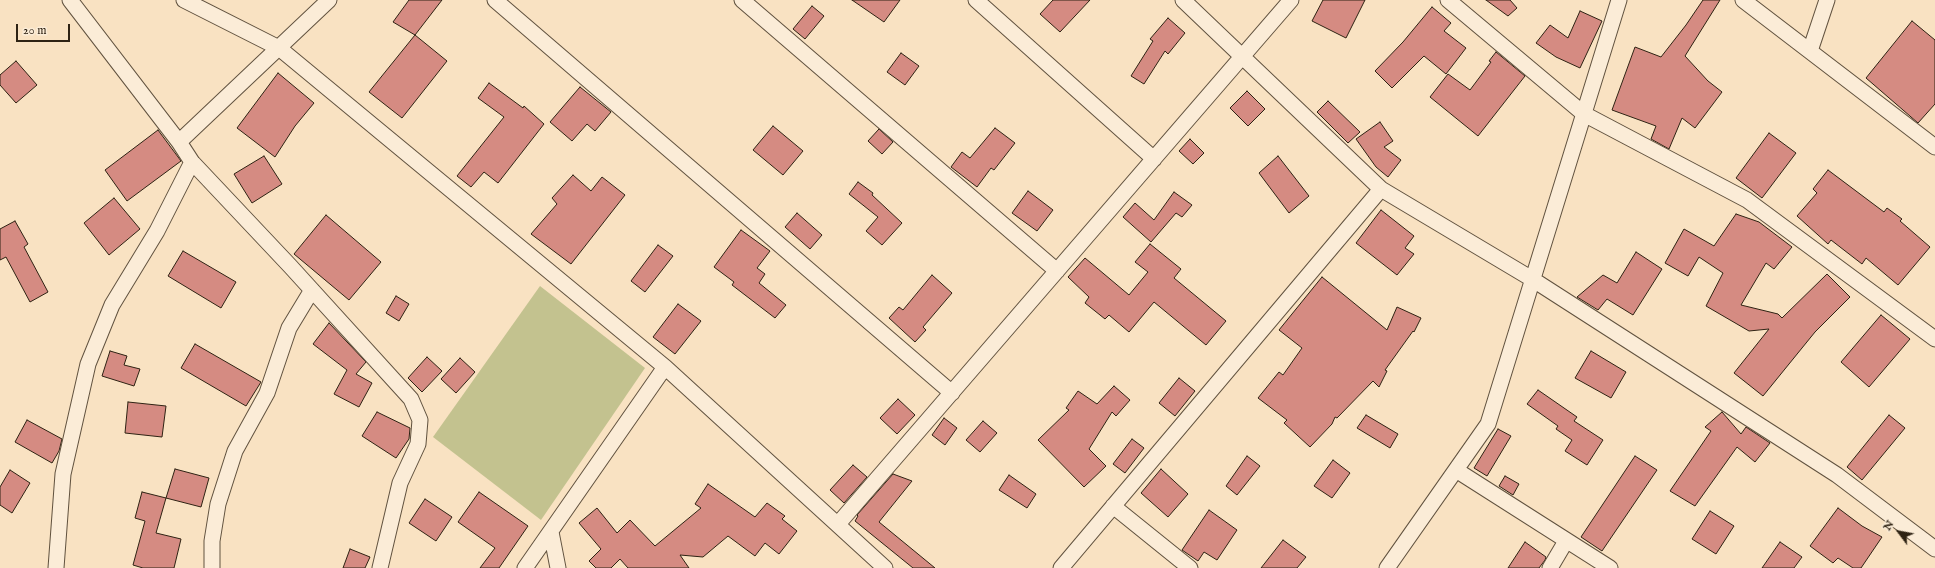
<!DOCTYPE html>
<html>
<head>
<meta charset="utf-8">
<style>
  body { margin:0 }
  #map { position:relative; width:1935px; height:568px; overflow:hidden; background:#f9e2c2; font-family:"IM FELL English",serif }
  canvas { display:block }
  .north { position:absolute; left:1879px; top:512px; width:40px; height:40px; -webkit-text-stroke:3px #fbecd7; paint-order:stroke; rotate:302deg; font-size:11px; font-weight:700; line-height:16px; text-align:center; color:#2e2213 }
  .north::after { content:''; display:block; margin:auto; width:14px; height:18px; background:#2e2213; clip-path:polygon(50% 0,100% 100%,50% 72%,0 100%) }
  .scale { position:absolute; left:16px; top:24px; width:54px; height:18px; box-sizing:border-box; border:2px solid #2e2213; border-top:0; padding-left:5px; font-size:12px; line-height:14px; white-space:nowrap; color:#2e2213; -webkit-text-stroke:3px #fbecd7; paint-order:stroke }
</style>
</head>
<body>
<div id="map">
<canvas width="1935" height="568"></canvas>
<div class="north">N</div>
<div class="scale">20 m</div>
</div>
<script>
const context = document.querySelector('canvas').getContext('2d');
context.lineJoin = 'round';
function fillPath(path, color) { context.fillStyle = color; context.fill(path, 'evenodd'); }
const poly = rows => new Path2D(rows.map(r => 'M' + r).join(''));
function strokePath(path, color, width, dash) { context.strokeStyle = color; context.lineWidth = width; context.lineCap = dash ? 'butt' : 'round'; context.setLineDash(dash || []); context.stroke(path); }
const green = poly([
  [540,286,645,368,541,520,433,437]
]);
const building = poly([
  [409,0,442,0,415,35,393,22,409,0],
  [852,0,900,0,884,22,852,0],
  [1053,0,1090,0,1060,32,1040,14,1053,0],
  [1323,0,1365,0,1346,38,1312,21,1323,0],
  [1486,0,1510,0,1517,8,1508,16,1486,0],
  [1703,0,1720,0,1685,56,1708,81,1722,92,1695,128,1682,118,1669,149,1651,139,1656,126,1612,110,1635,47,1661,57,1686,25,1703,0],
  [812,6,824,16,805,39,793,29,812,6],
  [1432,7,1451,23,1444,31,1466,48,1446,74,1424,56,1392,88,1375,71,1403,42,1432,7],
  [1580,11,1602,21,1580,68,1556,57,1536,43,1550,25,1568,38,1580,11],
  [1168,18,1185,33,1168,54,1165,51,1144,84,1131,76,1153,41,1150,39,1168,18],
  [1912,21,1935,40,1935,104,1918,123,1866,78,1912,21],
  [415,35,447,61,402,118,369,92,415,35],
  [1496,52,1525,76,1478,136,1430,97,1448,74,1470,90,1491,62,1489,61,1496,52],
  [901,53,919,66,905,85,887,72,901,53],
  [16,61,37,85,16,103,0,85,0,75,16,61],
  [278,73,314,103,295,126,275,157,237,128,278,73],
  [489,83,523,108,524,106,544,124,498,183,484,172,471,187,457,176,504,117,478,98,489,83],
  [580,87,611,112,595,131,587,124,572,141,550,122,580,87],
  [1247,91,1265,109,1248,126,1230,108,1247,91],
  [1328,101,1360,132,1348,143,1317,112,1328,101],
  [1380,122,1393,141,1384,147,1401,160,1388,177,1376,167,1356,139,1380,122],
  [773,126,803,151,783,175,753,150,773,126],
  [995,128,1015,143,994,170,991,168,977,187,951,167,962,152,970,158,995,128],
  [879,129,893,142,882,154,868,141,879,129],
  [158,130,181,161,127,201,105,170,158,130],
  [1769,133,1796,153,1762,198,1736,178,1769,133],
  [1190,139,1204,153,1193,164,1179,151,1190,139],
  [264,156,282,184,252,203,234,174,264,156],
  [1278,156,1309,196,1289,213,1259,173,1278,156],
  [1828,170,1884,212,1887,208,1902,219,1900,221,1930,247,1898,285,1866,258,1862,264,1831,240,1828,244,1797,216,1817,193,1813,189,1828,170],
  [573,175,591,191,602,177,625,195,571,264,531,234,557,204,552,198,573,175],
  [858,182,873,193,872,195,902,223,882,245,866,231,878,217,849,194,858,182],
  [1028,191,1053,210,1037,231,1012,213,1028,191],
  [1174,192,1192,205,1182,217,1176,213,1151,242,1123,217,1135,203,1154,220,1174,192],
  [114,198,140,229,109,255,84,223,114,198],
  [1381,210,1414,236,1405,248,1414,254,1397,275,1356,243,1381,210],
  [797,213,822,235,810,249,785,227,797,213],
  [1736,214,1759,222,1792,247,1774,269,1766,263,1741,305,1778,314,1782,318,1827,274,1850,297,1815,332,1763,396,1734,373,1769,329,1749,331,1706,306,1723,273,1699,257,1688,276,1665,263,1684,229,1714,246,1736,214],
  [326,215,381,262,349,300,294,254,326,215],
  [15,221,28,244,24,247,48,292,30,302,6,257,0,260,0,229,15,221],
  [741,230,770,251,757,268,765,274,759,283,786,305,775,318,732,285,734,282,714,267,741,230],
  [1150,244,1181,269,1174,278,1226,321,1206,345,1154,302,1129,332,1109,315,1105,319,1085,303,1089,297,1068,277,1085,258,1129,295,1148,272,1135,262,1150,244],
  [658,245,673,256,645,292,631,281,658,245],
  [183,251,236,282,221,308,168,276,183,251],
  [1636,252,1662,269,1633,315,1607,299,1598,310,1577,297,1603,275,1617,283,1636,252],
  [932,275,952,293,923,327,926,330,915,342,889,318,899,307,903,310,932,275],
  [1322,277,1387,330,1397,307,1421,318,1414,332,1413,331,1385,370,1387,371,1379,387,1373,381,1337,418,1335,417,1332,424,1310,447,1284,423,1287,420,1258,398,1279,372,1283,375,1302,348,1279,330,1322,277],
  [396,296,409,304,399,321,386,313,396,296],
  [678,304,701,321,675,354,653,337,678,304],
  [1881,315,1910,339,1869,387,1841,362,1881,315],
  [329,323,366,362,356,374,372,383,359,407,334,394,347,370,313,344,329,323],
  [195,344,261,382,246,406,181,368,195,344],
  [110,351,127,356,124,365,140,369,134,386,102,376,110,351],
  [1591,351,1626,372,1611,398,1575,378,1591,351],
  [427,357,442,371,422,392,408,378,427,357],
  [460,358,475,372,456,393,441,379,460,358],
  [1179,378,1195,391,1175,416,1159,403,1179,378],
  [1114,386,1130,400,1116,416,1112,412,1089,449,1106,466,1084,487,1038,440,1069,410,1066,408,1078,391,1097,404,1114,386],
  [1538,390,1577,417,1574,421,1603,440,1587,465,1565,451,1572,440,1556,429,1558,426,1527,404,1538,390],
  [898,399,915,415,897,434,880,418,898,399],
  [128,402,166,406,162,437,125,433,128,402],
  [377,412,410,428,409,439,396,458,362,436,377,412],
  [1722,412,1741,434,1746,427,1770,443,1755,462,1737,447,1695,506,1670,491,1711,431,1705,427,1722,412],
  [1366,415,1398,434,1390,448,1357,428,1366,415],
  [1889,415,1905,428,1862,480,1847,467,1889,415],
  [944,418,957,428,945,445,932,435,944,418],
  [27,420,62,439,59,451,52,463,15,442,27,420],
  [983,421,997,433,980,452,966,440,983,421],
  [1498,429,1511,436,1487,476,1474,468,1498,429],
  [1132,439,1144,448,1125,473,1113,464,1132,439],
  [1247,456,1260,466,1237,495,1226,486,1247,456],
  [1635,456,1657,470,1602,551,1581,537,1635,456],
  [1333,460,1350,473,1332,498,1314,486,1333,460],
  [853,465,867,477,844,503,830,490,853,465],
  [175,469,209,478,201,507,166,498,175,469],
  [1161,469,1188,494,1168,517,1141,493,1161,469],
  [10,470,30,483,12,513,0,505,0,487,10,470],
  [893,474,912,481,879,522,935,568,913,568,855,521,858,516,857,515,893,474],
  [1009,475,1036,494,1027,508,999,490,1009,475],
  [1505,476,1519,484,1513,495,1499,486,1505,476],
  [708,484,755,517,767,503,785,516,782,519,797,531,779,554,765,543,755,556,728,536,703,557,680,555,689,568,628,568,620,559,611,568,596,568,589,561,601,549,579,523,597,508,617,533,630,520,655,546,701,508,695,504,708,484],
  [142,492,166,498,156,533,181,539,174,568,143,568,133,565,145,521,135,518,142,492],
  [479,492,528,526,499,568,480,568,495,548,458,522,479,492],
  [425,499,452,517,436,541,409,523,425,499],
  [1838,508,1862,526,1882,537,1861,568,1853,568,1838,558,1833,563,1810,546,1838,508],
  [1209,510,1237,530,1217,560,1204,552,1198,561,1182,550,1209,510],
  [1710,511,1734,526,1716,554,1692,539,1710,511],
  [1283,540,1306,557,1297,568,1261,568,1283,540],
  [1525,542,1546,557,1545,560,1539,568,1508,568,1525,542],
  [1780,542,1802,557,1794,568,1762,568,1780,542],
  [350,549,370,557,365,568,343,568,350,549]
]);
const minor = poly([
  [70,0,179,142,192,162,291,267,411,399,420,420,418,444,400,483,380,568],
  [184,0,279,48,665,367,885,568],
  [495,0,952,393],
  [742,0,1057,271],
  [976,0,1154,159],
  [1183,0,1381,189,1532,279,1837,475,1935,549],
  [1448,0,1584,114,1747,200,1935,339],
  [1743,0,1935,147],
  [1810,51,1827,0],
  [179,142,329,0],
  [1456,470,1610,568],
  [1113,506,1190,568],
  [838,524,1291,0],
  [551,532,558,568],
  [56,568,63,474,88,364,112,305,157,231,192,162],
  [212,568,212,541,218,504,235,451,267,393,289,328,312,290],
  [525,568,665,367],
  [1061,568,1381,189],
  [1387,568,1488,424,1619,0],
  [1550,568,1566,541]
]);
fillPath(green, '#c3c28f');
fillPath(building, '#d58b82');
strokePath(building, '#2e2213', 1);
strokePath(minor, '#61523f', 17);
strokePath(minor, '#fbecd7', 15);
</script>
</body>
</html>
